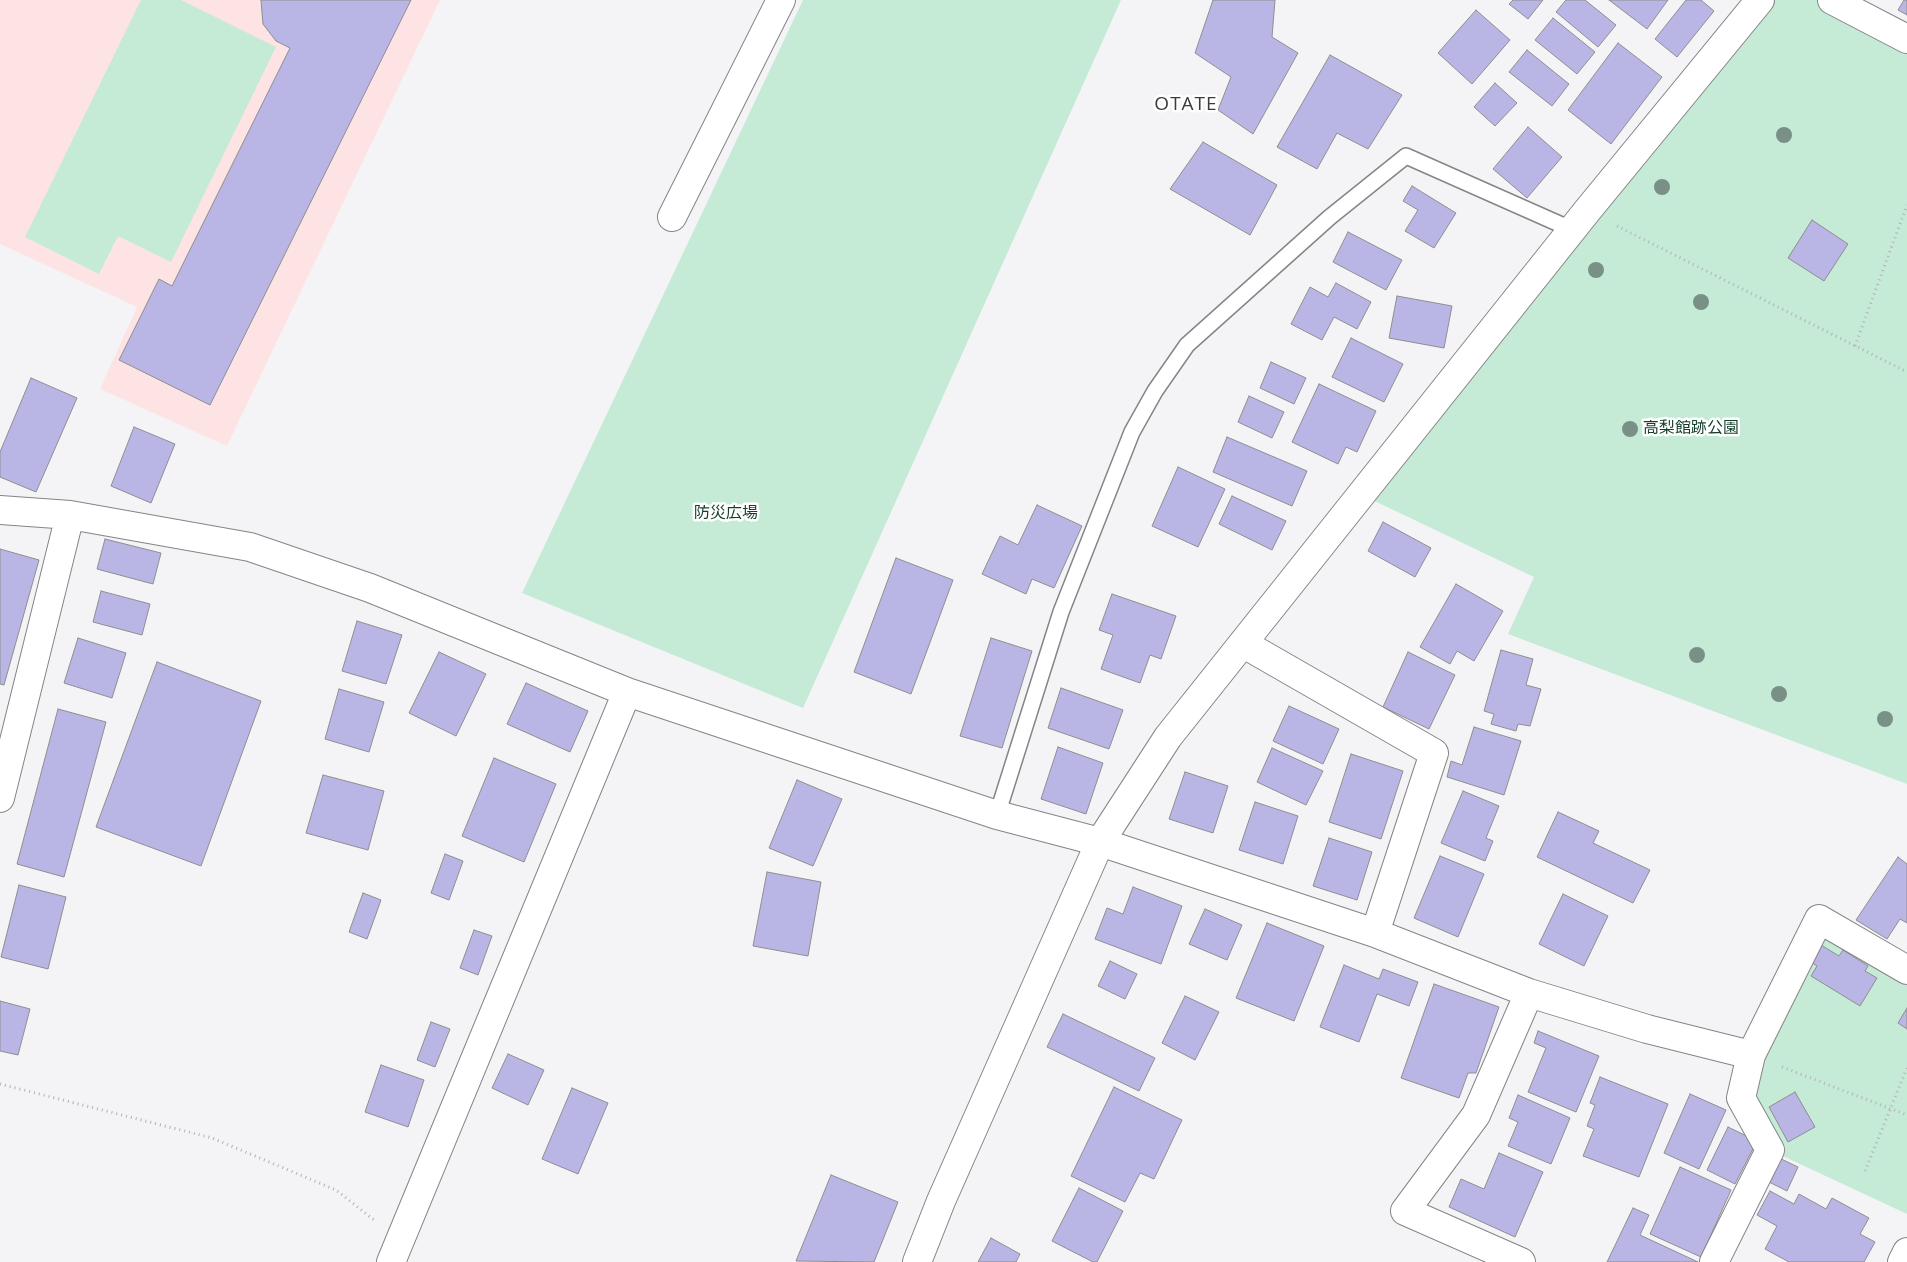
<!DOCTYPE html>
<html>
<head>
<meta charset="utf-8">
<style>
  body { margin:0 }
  canvas { display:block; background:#f4f4f7 }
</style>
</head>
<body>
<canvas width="1907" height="1262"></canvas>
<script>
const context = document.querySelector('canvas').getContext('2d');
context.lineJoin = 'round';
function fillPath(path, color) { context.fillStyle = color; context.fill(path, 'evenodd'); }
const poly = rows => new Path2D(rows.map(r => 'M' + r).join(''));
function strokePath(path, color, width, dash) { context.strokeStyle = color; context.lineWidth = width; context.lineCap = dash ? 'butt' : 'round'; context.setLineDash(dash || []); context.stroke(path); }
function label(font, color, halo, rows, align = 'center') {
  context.font = font + ' "Open Sans","Noto Sans JP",sans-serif'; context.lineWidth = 5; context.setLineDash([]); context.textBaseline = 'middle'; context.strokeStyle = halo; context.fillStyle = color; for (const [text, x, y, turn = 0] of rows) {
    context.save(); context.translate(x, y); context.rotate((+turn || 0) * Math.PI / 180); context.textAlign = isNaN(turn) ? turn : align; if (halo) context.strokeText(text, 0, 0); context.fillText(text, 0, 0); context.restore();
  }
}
const education = poly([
  [0,0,440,0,227,446,100,389,137,307,0,244]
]);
const green = poly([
  [141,0,181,0,276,47,171,262,118,236,99,274,25,237],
  [803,0,1121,0,803,708,522,593],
  [1760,0,1832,0,1907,39,1907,784,1508,634,1534,577,1362,495],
  [1819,919,1907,970,1907,1214,1770,1150,1741,1098]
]);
const building = poly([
  [261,0,411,0,210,405,119,360,159,279,172,286,290,48,276,41,263,24,261,0],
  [1213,0,1275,0,1272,37,1298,53,1253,134,1218,110,1231,77,1195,53,1213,0],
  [1513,0,1543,0,1528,19,1509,4,1513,0],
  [1566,0,1585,0,1616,25,1598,47,1556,12,1566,0],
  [1609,0,1668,0,1647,29,1609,0],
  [1686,0,1701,0,1714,11,1677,57,1655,39,1686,0],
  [1904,0,1907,0,1907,15,1898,10,1904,0],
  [1476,10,1510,40,1472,84,1438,53,1476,10],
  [1553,18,1595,52,1577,74,1535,40,1553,18],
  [1618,43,1662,77,1611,144,1568,110,1618,43],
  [1527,50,1569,84,1552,106,1509,72,1527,50],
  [1330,55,1402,95,1368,149,1337,133,1317,169,1277,147,1330,55],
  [1495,83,1517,103,1495,126,1474,107,1495,83],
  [1528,127,1562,157,1527,198,1493,169,1528,127],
  [1203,142,1277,185,1250,235,1170,189,1203,142],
  [1412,186,1456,213,1434,248,1405,231,1418,210,1403,201,1412,186],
  [1812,220,1848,244,1824,281,1788,258,1812,220],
  [1348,232,1402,260,1386,290,1333,262,1348,232],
  [1336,283,1371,302,1357,329,1334,317,1322,340,1291,324,1310,287,1328,297,1336,283],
  [1397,296,1452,306,1444,348,1389,338,1397,296],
  [1351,338,1403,364,1384,402,1332,377,1351,338],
  [1271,362,1306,378,1294,404,1260,388,1271,362],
  [31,378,77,398,36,492,0,477,0,452,31,378],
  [1319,384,1376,411,1357,452,1346,447,1338,464,1292,442,1319,384],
  [1249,396,1284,412,1272,438,1238,422,1249,396],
  [134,427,175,444,151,503,111,486,134,427],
  [1227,437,1307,471,1292,506,1213,472,1227,437],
  [1178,467,1225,489,1198,547,1152,526,1178,467],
  [1232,496,1286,521,1272,550,1219,524,1232,496],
  [1037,505,1082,526,1054,588,1032,579,1026,594,982,574,1000,536,1018,545,1037,505],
  [1383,522,1431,548,1415,577,1368,551,1383,522],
  [105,539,161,553,153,584,97,569,105,539],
  [0,549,39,560,4,685,0,684,0,549],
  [896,558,953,580,911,694,854,672,896,558],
  [1456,584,1503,611,1474,661,1457,651,1450,664,1420,647,1456,584],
  [101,591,150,604,142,635,93,622,101,591],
  [1112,594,1176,616,1161,659,1150,655,1140,683,1101,669,1113,635,1099,630,1112,594],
  [357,621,402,635,386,684,342,671,357,621],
  [78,638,126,653,112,698,64,683,78,638],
  [991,638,1032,651,1002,748,960,736,991,638],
  [1501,650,1533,659,1526,685,1541,689,1530,726,1518,724,1516,731,1491,724,1494,714,1484,711,1501,650],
  [439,652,486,674,456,736,409,713,439,652],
  [1408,652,1455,675,1429,729,1383,707,1408,652],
  [157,662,261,701,201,866,96,827,157,662],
  [526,683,588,711,570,752,507,724,526,683],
  [1061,688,1123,710,1109,749,1048,728,1061,688],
  [339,689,384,702,369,752,325,739,339,689],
  [1289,706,1339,729,1323,764,1273,741,1289,706],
  [58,709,106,722,64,877,17,864,58,709],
  [1474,727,1521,741,1504,795,1447,777,1451,761,1462,765,1474,727],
  [1058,747,1103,763,1086,814,1041,799,1058,747],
  [1272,748,1323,771,1306,805,1257,782,1272,748],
  [1351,754,1403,771,1381,839,1329,822,1351,754],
  [494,758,556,784,524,862,462,836,494,758],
  [1185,772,1228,786,1213,833,1169,819,1185,772],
  [323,775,384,791,368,850,306,833,323,775],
  [797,780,842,799,813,866,769,848,797,780],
  [1463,791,1499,806,1486,838,1493,841,1485,861,1441,843,1463,791],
  [1255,802,1298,816,1283,864,1239,850,1255,802],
  [1558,812,1599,831,1593,843,1650,870,1633,903,1537,857,1558,812],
  [1329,838,1372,852,1357,900,1313,886,1329,838],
  [445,854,463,861,449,900,431,893,445,854],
  [1440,856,1484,874,1458,937,1414,918,1440,856],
  [1898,857,1907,864,1907,923,1900,919,1887,939,1856,920,1898,857],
  [767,872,821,882,808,956,753,946,767,872],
  [19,885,66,897,48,969,1,957,19,885],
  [1133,887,1182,906,1161,964,1095,939,1107,908,1123,914,1133,887],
  [363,893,381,900,367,939,349,932,363,893],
  [1563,894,1608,916,1584,966,1539,944,1563,894],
  [1205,909,1242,925,1227,960,1189,944,1205,909],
  [1267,923,1324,946,1294,1021,1236,998,1267,923],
  [474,930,492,936,478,975,460,968,474,930],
  [1821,945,1839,956,1843,950,1868,966,1865,971,1877,978,1860,1006,1811,976,1817,966,1811,962,1821,945],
  [1110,961,1137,974,1125,999,1098,986,1110,961],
  [1344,965,1379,979,1383,969,1418,982,1409,1006,1377,994,1359,1042,1320,1027,1344,965],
  [1434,984,1499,1007,1476,1073,1468,1073,1459,1098,1401,1078,1434,984],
  [1185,996,1219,1012,1195,1060,1162,1043,1185,996],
  [0,1001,30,1009,18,1055,0,1051,0,1001],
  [1907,1008,1907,1029,1898,1023,1907,1008],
  [1063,1014,1155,1058,1139,1091,1047,1047,1063,1014],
  [431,1022,450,1029,435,1067,417,1060,431,1022],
  [1538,1031,1599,1056,1576,1112,1528,1092,1546,1048,1534,1043,1538,1031],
  [508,1054,544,1070,528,1105,492,1088,508,1054],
  [381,1065,424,1080,408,1127,365,1112,381,1065],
  [1600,1077,1668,1104,1639,1177,1583,1156,1594,1129,1587,1126,1595,1105,1590,1103,1600,1077],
  [1114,1087,1182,1120,1154,1179,1140,1173,1125,1202,1071,1176,1114,1087],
  [572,1088,608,1103,578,1174,542,1159,572,1088],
  [1795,1092,1815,1127,1788,1142,1769,1107,1795,1092],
  [1690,1094,1726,1110,1699,1169,1664,1153,1690,1094],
  [1518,1095,1570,1118,1551,1164,1508,1146,1518,1122,1509,1118,1518,1095],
  [1728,1127,1757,1141,1735,1184,1707,1170,1728,1127],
  [1499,1153,1543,1172,1515,1237,1449,1207,1461,1179,1484,1189,1499,1153],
  [1773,1155,1798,1167,1787,1191,1761,1178,1773,1155],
  [1680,1167,1731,1190,1701,1257,1650,1234,1680,1167],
  [831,1175,898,1202,874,1262,796,1261,831,1175],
  [1079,1188,1123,1211,1097,1262,1093,1262,1052,1241,1079,1188],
  [1770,1191,1794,1204,1799,1194,1826,1209,1832,1198,1869,1218,1860,1234,1875,1242,1864,1262,1789,1262,1765,1249,1777,1226,1757,1215,1770,1191],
  [1633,1208,1649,1215,1640,1235,1698,1262,1607,1262,1633,1208],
  [991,1238,1020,1254,1016,1262,978,1262,991,1238]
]);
const path = poly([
  [1617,226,1907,372],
  [1855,346,1907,205],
  [1782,1067,1907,1115],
  [0,1084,212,1138,336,1190,374,1220],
  [1865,1171,1907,1068]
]);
const service = poly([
  [997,815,1061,612,1132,432,1155,391,1187,345,1330,217,1406,156,1573,230]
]);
const minor = poly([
  [1832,0,1907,39],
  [0,510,70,515,250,547,370,588,627,692,997,815,1100,842,1375,933,1529,993,1647,1029,1751,1055,1819,919,1907,970],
  [1244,644,1434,753,1375,933],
  [0,798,70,515],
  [391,1262,627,692],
  [1521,1262,1405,1211,1476,1115,1529,993],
  [1714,1262,1770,1150,1741,1098,1751,1055],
  [1902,1262,1907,1252]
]);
const tertiary = poly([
  [672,217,781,0],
  [917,1262,941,1201,1100,842,1168,737,1587,211,1760,0]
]);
const trees = [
  [1784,135],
  [1662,187],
  [1596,270],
  [1701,302],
  [1630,429],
  [1697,655],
  [1779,694],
  [1885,719]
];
const parkNames = [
  ["高梨館跡公園",1691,428],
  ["防災広場",726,513]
];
const quarterNames = [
  ["OTATE",1186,105]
];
fillPath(education, '#fee3e4');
fillPath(green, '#c5ead6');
fillPath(building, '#b9b6e5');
strokePath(building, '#8e8e91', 1);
strokePath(service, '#858588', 18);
strokePath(minor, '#858588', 30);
strokePath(tertiary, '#858588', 30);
strokePath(path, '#b2b2b5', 3, [1, 4]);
strokePath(service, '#fff', 15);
strokePath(minor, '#fff', 28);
strokePath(tertiary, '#fff', 28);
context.fillStyle = '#799087';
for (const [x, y] of trees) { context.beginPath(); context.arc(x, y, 8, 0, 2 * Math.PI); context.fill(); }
label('16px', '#153f2c', '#fff', parkNames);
context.letterSpacing = '1px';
label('19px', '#3b3b3d', '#fff', quarterNames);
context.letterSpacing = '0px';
</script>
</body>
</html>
